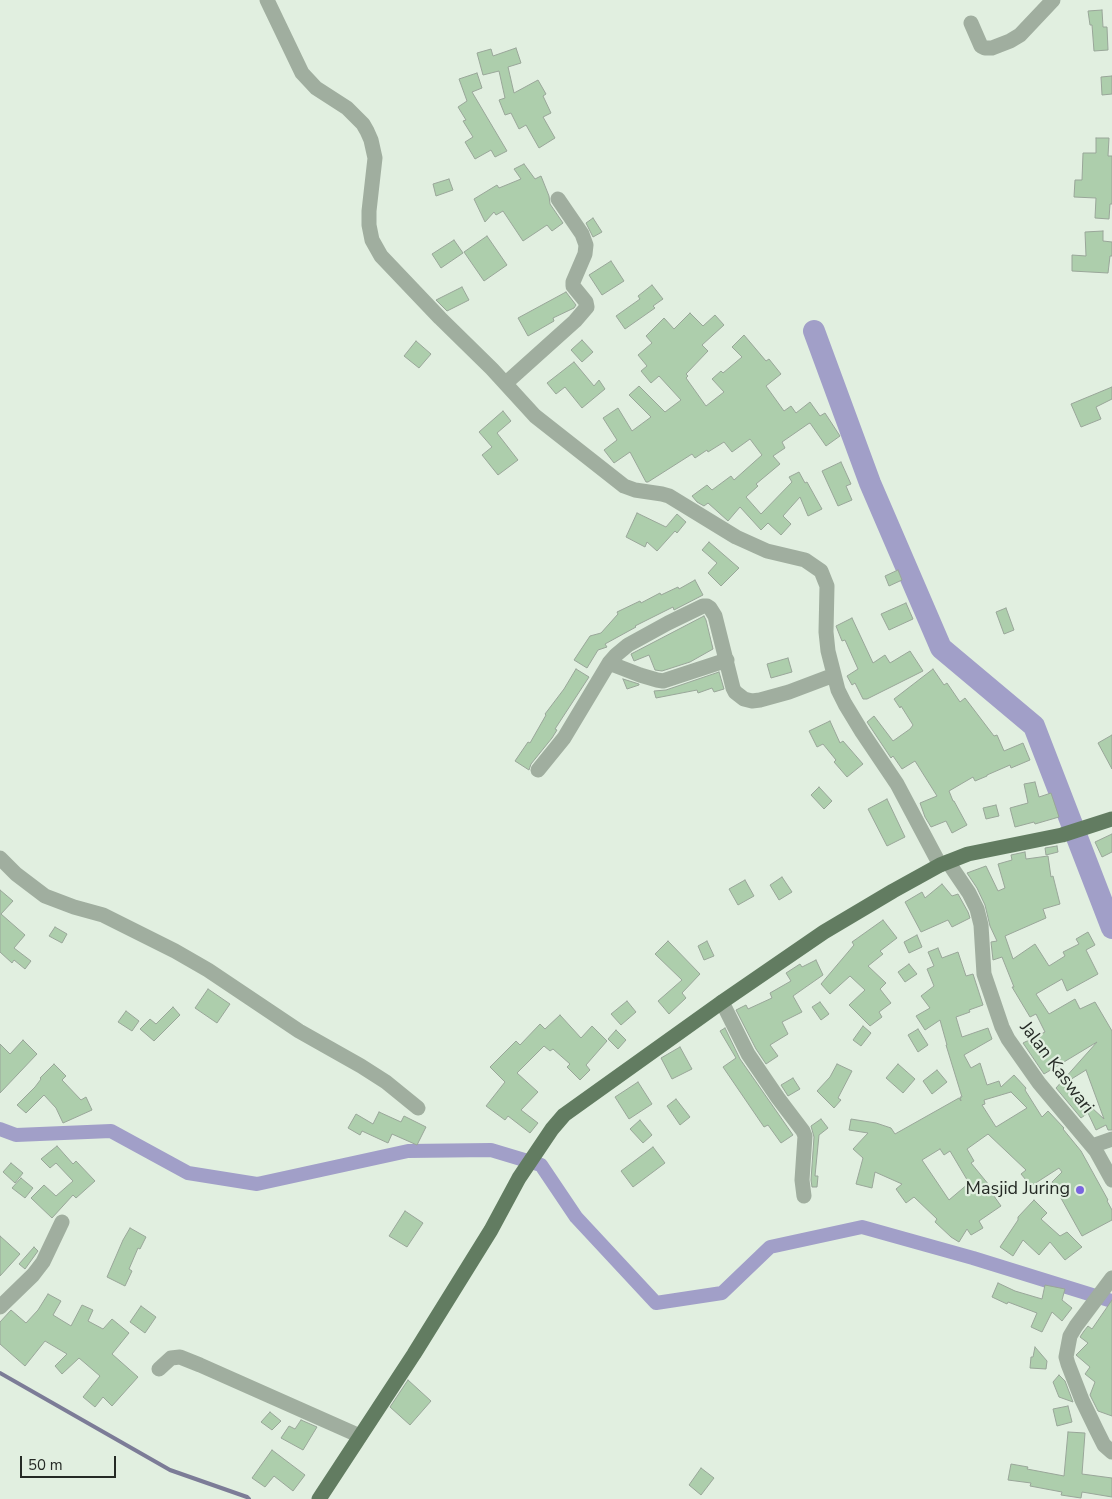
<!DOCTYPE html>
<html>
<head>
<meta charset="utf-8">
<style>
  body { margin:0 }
  #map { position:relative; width:1112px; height:1499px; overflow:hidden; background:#e1efe0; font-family:"Nunito Sans",sans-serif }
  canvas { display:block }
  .scale { position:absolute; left:20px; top:1456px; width:96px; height:22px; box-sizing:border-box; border:2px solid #252a25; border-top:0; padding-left:6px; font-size:15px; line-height:18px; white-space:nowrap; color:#252a25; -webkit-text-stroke:4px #e1efe0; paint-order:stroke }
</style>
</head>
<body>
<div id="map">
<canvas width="1112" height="1499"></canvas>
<div class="scale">50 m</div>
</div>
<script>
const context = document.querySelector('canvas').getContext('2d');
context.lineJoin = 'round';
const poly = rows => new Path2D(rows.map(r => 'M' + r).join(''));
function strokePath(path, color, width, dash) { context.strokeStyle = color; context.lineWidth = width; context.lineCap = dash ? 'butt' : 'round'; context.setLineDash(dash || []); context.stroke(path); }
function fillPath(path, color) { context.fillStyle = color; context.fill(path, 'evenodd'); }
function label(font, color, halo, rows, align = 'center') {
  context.font = font + ' "Nunito Sans",sans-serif'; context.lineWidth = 4.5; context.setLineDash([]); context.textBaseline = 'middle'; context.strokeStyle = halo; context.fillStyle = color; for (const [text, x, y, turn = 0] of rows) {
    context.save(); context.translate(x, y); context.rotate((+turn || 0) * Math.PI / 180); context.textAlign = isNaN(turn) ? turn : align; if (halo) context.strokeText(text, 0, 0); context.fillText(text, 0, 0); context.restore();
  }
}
const stream = poly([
  [0,1373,170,1470,247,1497,249,1499]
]);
const canal = poly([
  [0,1129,16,1135,111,1131,188,1173,257,1184,408,1151,491,1150,541,1165,576,1217,656,1303,722,1293,770,1247,862,1227,973,1258,1112,1301]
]);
const river = poly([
  [814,331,870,483,941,648,1034,726,1112,928]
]);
const building = poly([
  [1102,10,1103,27,1107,27,1108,50,1094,51,1092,25,1090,25,1088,11,1102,10],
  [516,48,521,63,508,67,514,93,538,80,546,94,543,96,551,113,543,117,555,138,539,148,526,125,519,129,511,113,505,115,499,100,505,98,499,71,483,75,477,53,491,49,493,56,516,48],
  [477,73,482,88,472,92,507,151,495,157,491,150,475,159,465,142,473,137,463,121,466,120,458,107,467,101,459,79,477,73],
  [1112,76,1112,94,1102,95,1101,77,1112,76],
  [1096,138,1109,138,1108,156,1112,156,1112,204,1110,204,1109,219,1095,218,1096,198,1074,197,1075,180,1082,180,1083,153,1096,153,1096,138],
  [524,164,535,179,541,176,549,196,550,204,563,223,552,231,547,225,523,241,503,211,496,215,494,212,485,222,474,199,497,185,499,188,521,179,514,169,524,164],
  [449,179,453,190,436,196,433,184,449,179],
  [593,218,602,232,593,237,586,223,593,218],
  [1103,231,1103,241,1112,242,1112,256,1110,256,1108,273,1072,271,1072,255,1086,256,1085,232,1103,231],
  [487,236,507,265,484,281,464,252,487,236],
  [454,240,463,253,441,268,432,254,454,240],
  [611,261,624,281,602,295,589,275,611,261],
  [652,285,663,299,653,306,655,308,625,329,616,316,640,299,638,296,652,285],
  [462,287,469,300,447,311,436,300,462,287],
  [566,292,576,305,574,308,553,318,554,321,528,336,518,318,566,292],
  [690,313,703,326,715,315,724,325,702,345,708,351,686,374,688,376,686,378,706,406,724,392,712,379,721,371,723,373,742,357,732,347,744,335,766,361,769,359,781,374,766,386,784,411,791,406,796,413,810,402,820,416,825,413,840,436,826,446,810,423,808,424,782,442,785,448,773,456,780,464,756,484,758,486,746,497,761,514,792,482,789,477,799,472,805,483,807,482,822,509,808,516,800,497,783,516,791,524,781,535,768,523,761,530,740,507,728,521,708,503,704,506,697,502,692,496,707,485,712,490,731,476,734,480,762,455,750,439,732,452,724,442,708,452,707,450,695,458,692,454,648,482,646,482,630,452,614,463,604,450,617,440,603,418,618,408,632,431,651,417,629,395,639,386,665,412,681,400,659,376,651,383,641,371,647,366,638,355,652,343,646,336,664,318,674,329,690,313],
  [582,340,593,352,582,362,571,350,582,340],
  [416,341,431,354,419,368,404,356,416,341],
  [574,362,594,386,599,380,605,389,582,408,565,387,556,394,547,383,574,362],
  [1112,387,1112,399,1096,407,1101,419,1081,427,1071,404,1112,387],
  [503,411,511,421,497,433,518,460,498,475,482,455,492,447,479,432,503,411],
  [841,462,851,484,846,486,852,500,838,506,822,471,841,462],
  [637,513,666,527,677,514,686,522,677,533,675,531,657,551,647,542,645,547,626,537,637,513],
  [709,542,739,568,721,586,708,573,717,563,702,550,709,542],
  [898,570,902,580,889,586,885,576,898,570],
  [695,580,703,595,674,610,673,607,635,626,636,627,605,644,607,647,598,650,587,668,574,660,590,636,601,633,618,614,617,612,640,601,641,603,660,593,661,595,678,587,679,589,695,580],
  [906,603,913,619,889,630,881,614,906,603],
  [1006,608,1014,630,1004,634,996,612,1006,608],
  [704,616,706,620,713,649,690,662,662,671,655,670,649,655,634,661,631,654,633,653,704,616],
  [852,618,873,663,885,655,890,663,910,651,923,671,867,699,863,699,855,683,852,685,847,676,858,669,845,640,842,641,836,626,852,618],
  [788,658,792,672,771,678,767,664,788,658],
  [576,669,589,677,555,729,557,730,552,738,531,764,529,770,515,761,528,742,530,743,546,715,545,714,564,689,576,669],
  [933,669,944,685,947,683,960,702,965,698,994,736,997,735,1004,751,1023,743,1030,760,1011,768,1010,765,987,775,987,776,975,781,973,777,949,791,953,801,954,801,967,825,952,833,946,821,931,827,925,817,920,803,937,796,915,761,902,769,893,756,891,758,867,722,874,716,893,741,910,729,913,725,901,706,900,708,894,699,933,669],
  [719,672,724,689,714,692,712,688,698,693,697,690,656,698,654,691,666,690,719,672],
  [623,679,639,684,639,685,627,689,623,679],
  [830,721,840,743,843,741,863,764,847,777,834,762,836,760,823,744,817,747,809,731,830,721],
  [1112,735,1112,769,1098,743,1112,735],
  [1035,782,1039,797,1051,793,1059,817,1035,824,1034,822,1015,827,1010,808,1028,803,1024,784,1035,782],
  [819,787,832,801,824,809,811,795,819,787],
  [887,799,905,837,887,846,868,809,887,799],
  [996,805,999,816,986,819,983,808,996,805],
  [1112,834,1112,852,1102,857,1095,842,1112,834],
  [1057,846,1058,852,1046,855,1045,848,1057,846],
  [1025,852,1026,859,1048,856,1051,877,1053,876,1060,904,1043,909,1046,918,1005,936,1013,959,1035,944,1049,966,1065,956,1063,952,1079,944,1076,939,1088,932,1095,945,1086,950,1098,974,1067,991,1062,979,1036,994,1049,1014,1075,999,1080,1009,1095,1002,1112,1031,1112,1130,1108,1130,1106,1125,1096,1130,1088,1113,1081,1118,1056,1088,1097,1042,1044,1074,1023,1043,1045,1032,1036,1014,1030,1017,1012,987,1014,987,1002,957,993,960,991,942,997,941,990,926,985,905,977,888,967,873,986,866,998,891,1005,888,998,864,1012,860,1011,855,1025,852],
  [1086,1070,1104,1119,1065,1083,1086,1070],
  [782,877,792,892,779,900,770,885,782,877],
  [745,880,754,896,738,905,729,889,745,880],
  [942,884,952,896,958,894,968,912,970,918,952,927,948,920,921,932,905,902,922,892,925,898,942,884],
  [0,890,13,901,1,914,25,935,14,948,31,961,25,969,14,960,12,963,0,952,0,890],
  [883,920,897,938,880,951,883,954,868,966,886,983,880,989,891,1003,879,1012,882,1017,870,1026,849,1005,865,990,850,976,830,994,821,984,854,945,852,942,883,920],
  [55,927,67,934,62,943,49,936,55,927],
  [917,935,922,947,909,953,904,942,917,935],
  [668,941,700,974,682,993,686,998,669,1014,658,1001,682,980,655,954,668,941],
  [707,941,714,956,704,960,698,946,707,941],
  [938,948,942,958,958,952,966,976,973,974,983,1005,969,1010,970,1012,956,1017,962,1037,988,1028,992,1039,964,1055,971,1068,980,1063,987,1085,999,1081,1001,1087,1014,1075,1026,1088,1025,1090,1042,1117,1048,1111,1064,1128,1063,1129,1081,1151,1108,1200,1107,1201,1112,1210,1112,1220,1082,1236,1052,1182,1062,1172,1059,1168,1031,1186,1021,1174,1026,1170,988,1134,967,1149,974,1161,971,1163,989,1185,987,1186,1001,1206,979,1221,983,1228,971,1235,967,1229,959,1242,951,1237,935,1222,937,1219,914,1197,906,1203,896,1189,902,1184,875,1172,872,1188,856,1184,863,1158,853,1149,868,1133,849,1130,851,1119,876,1123,891,1128,895,1134,959,1098,961,1101,960,1097,962,1097,946,1045,947,1045,940,1020,925,1030,916,1016,930,1008,921,996,934,986,927,969,934,966,928,952,938,948],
  [1011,1092,1027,1108,996,1127,982,1105,985,1104,984,1100,1011,1092],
  [940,1149,944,1155,950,1151,969,1183,949,1200,922,1160,940,1149],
  [816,960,823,975,793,996,802,1012,782,1022,788,1034,770,1045,778,1056,766,1064,756,1049,736,1010,746,1005,748,1009,772,998,770,993,791,981,786,973,800,964,802,967,816,960],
  [909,964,917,974,905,982,898,972,909,964],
  [208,989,230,1004,217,1023,195,1008,208,989],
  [627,1001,636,1012,621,1025,611,1014,627,1001],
  [820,1002,829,1014,821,1020,812,1007,820,1002],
  [173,1007,180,1015,154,1041,140,1029,150,1019,156,1024,173,1007],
  [126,1011,139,1021,132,1031,118,1022,126,1011],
  [560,1015,581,1038,592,1026,607,1041,586,1065,590,1070,580,1080,567,1067,570,1064,553,1049,550,1051,544,1046,517,1073,538,1092,521,1110,538,1123,530,1133,508,1116,505,1120,486,1106,505,1082,490,1067,516,1041,520,1045,540,1024,545,1029,560,1015],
  [863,1026,871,1033,861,1046,853,1040,863,1026],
  [725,1028,740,1059,793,1135,781,1143,768,1125,764,1127,723,1067,736,1058,720,1031,725,1028],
  [918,1029,928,1045,918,1052,908,1035,918,1029],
  [616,1030,626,1040,618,1049,608,1039,616,1030],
  [23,1040,37,1054,0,1093,0,1044,10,1054,23,1040],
  [680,1047,692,1069,672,1079,661,1058,680,1047],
  [54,1064,66,1076,62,1080,81,1100,86,1097,92,1110,63,1123,56,1108,44,1095,26,1113,17,1105,35,1087,41,1079,40,1078,54,1064],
  [837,1064,852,1071,838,1098,841,1100,834,1108,817,1091,830,1077,837,1064],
  [898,1064,915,1079,903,1093,886,1078,898,1064],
  [937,1070,947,1082,932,1094,923,1081,937,1070],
  [793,1078,800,1089,788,1096,781,1085,793,1078],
  [638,1082,652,1104,629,1119,615,1097,638,1082],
  [676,1099,690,1117,680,1125,667,1106,676,1099],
  [379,1112,401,1122,404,1116,426,1127,417,1145,392,1134,388,1143,362,1131,360,1135,348,1128,356,1114,373,1124,379,1112],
  [821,1119,828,1128,819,1135,815,1176,818,1176,817,1187,812,1187,811,1180,814,1137,811,1126,821,1119],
  [640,1120,652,1135,643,1143,630,1129,640,1120],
  [57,1146,73,1164,76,1161,95,1181,76,1198,73,1195,52,1218,31,1198,44,1185,56,1196,73,1181,56,1163,50,1168,41,1159,57,1146],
  [653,1147,665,1163,633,1187,621,1171,653,1147],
  [11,1163,23,1173,15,1183,3,1172,11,1163],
  [21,1178,33,1188,25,1198,12,1188,21,1178],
  [1034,1200,1047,1213,1041,1219,1060,1236,1067,1232,1082,1247,1065,1260,1050,1242,1039,1255,1023,1240,1013,1256,1000,1247,1018,1220,1018,1217,1034,1200],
  [405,1211,423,1223,407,1247,389,1236,405,1211],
  [130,1228,146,1237,140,1249,138,1248,129,1269,132,1271,125,1286,107,1277,123,1240,130,1228],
  [0,1236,20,1254,0,1276,0,1236],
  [34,1247,38,1251,25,1269,19,1264,34,1247],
  [998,1283,1015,1291,1042,1299,1045,1285,1065,1289,1062,1300,1072,1308,1062,1321,1052,1312,1042,1332,1031,1327,1037,1313,1008,1302,1007,1304,992,1297,998,1283],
  [48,1294,61,1301,53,1315,71,1326,82,1305,93,1310,88,1321,103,1329,112,1319,129,1333,112,1354,138,1377,112,1406,103,1397,95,1407,83,1397,100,1376,79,1358,62,1374,55,1366,67,1354,45,1341,25,1366,0,1344,0,1322,11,1310,26,1323,38,1310,48,1294],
  [1112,1300,1112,1416,1098,1411,1090,1395,1095,1382,1085,1374,1090,1367,1076,1355,1088,1343,1080,1337,1084,1331,1088,1326,1092,1329,1112,1300],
  [141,1306,156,1317,145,1333,130,1322,141,1306],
  [1035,1347,1047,1361,1046,1369,1030,1368,1031,1357,1033,1357,1035,1347],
  [1059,1375,1065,1381,1073,1402,1059,1397,1053,1382,1059,1375],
  [408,1380,431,1401,410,1425,390,1407,408,1380],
  [1068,1406,1072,1422,1057,1426,1053,1409,1068,1406],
  [270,1412,281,1421,272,1430,261,1422,270,1412],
  [301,1420,317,1427,303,1450,281,1438,289,1426,295,1429,301,1420],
  [1068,1432,1085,1433,1082,1474,1112,1478,1112,1497,1082,1492,1081,1498,1061,1495,1062,1492,1030,1486,1031,1483,1008,1480,1011,1464,1028,1467,1027,1469,1064,1476,1068,1432],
  [272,1450,305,1475,293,1491,274,1476,265,1487,252,1478,272,1450],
  [701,1468,714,1478,701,1495,689,1485,701,1468]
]);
const minor = poly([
  [267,0,302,73,316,88,347,108,363,124,367,131,371,140,375,158,369,211,369,225,372,240,381,256,440,318,492,369,535,416,624,486,635,490,662,494,669,496,736,537,767,551,805,560,821,571,827,586,826,632,828,651,838,690,845,704,862,732,897,784,940,865],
  [971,23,981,46,985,48,992,48,1010,41,1020,35,1053,0],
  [506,383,575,321,587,307,586,302,573,286,573,282,585,254,586,245,582,234,558,199],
  [609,663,640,675,657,680,663,681,727,660],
  [538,770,564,738,609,663,616,655,628,645,668,623,703,606,707,606,710,608,715,616,733,688,735,692,744,699,752,701,760,700,789,692,834,675],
  [0,858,16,874,45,896,74,907,103,915,175,951,208,970,299,1031,361,1066,386,1082,418,1108],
  [948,862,969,893,977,909,981,925,984,974,1002,1027,1008,1039,1039,1083,1096,1151,1112,1180],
  [722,1002,748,1054,778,1098,803,1131,805,1136,802,1180,804,1196],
  [1092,1146,1112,1139],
  [1112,1278,1076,1326,1070,1336,1066,1357,1068,1364,1082,1400,1096,1429,1104,1445,1112,1452],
  [0,1307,33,1275,43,1262,62,1222],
  [159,1369,171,1358,180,1357,200,1365,360,1436]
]);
const major = poly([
  [319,1499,414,1354,491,1230,519,1178,552,1129,564,1115,722,1002,824,932,893,891,940,865,968,854,1062,835,1112,819]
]);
const markers = [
  [1080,1190,5,"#7965e0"]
];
const streetNames = [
  ["Jalan Kaswari",1056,1068,53]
];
const poiNames = [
  ["Masjid Juring",1070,1190]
];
strokePath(stream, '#7c7c97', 4);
strokePath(canal, '#a19fc8', 14);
strokePath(river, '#a19fc8', 22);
fillPath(building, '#adceac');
strokePath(building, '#99a699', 1);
strokePath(minor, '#a0ae9f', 15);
strokePath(major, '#627c61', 15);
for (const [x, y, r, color] of markers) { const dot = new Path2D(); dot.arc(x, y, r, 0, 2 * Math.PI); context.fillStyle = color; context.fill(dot); strokePath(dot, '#e1efe0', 2); }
label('18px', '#252a25', '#e1efe0', streetNames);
label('18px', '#252a25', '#e1efe0', poiNames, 'right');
</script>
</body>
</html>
